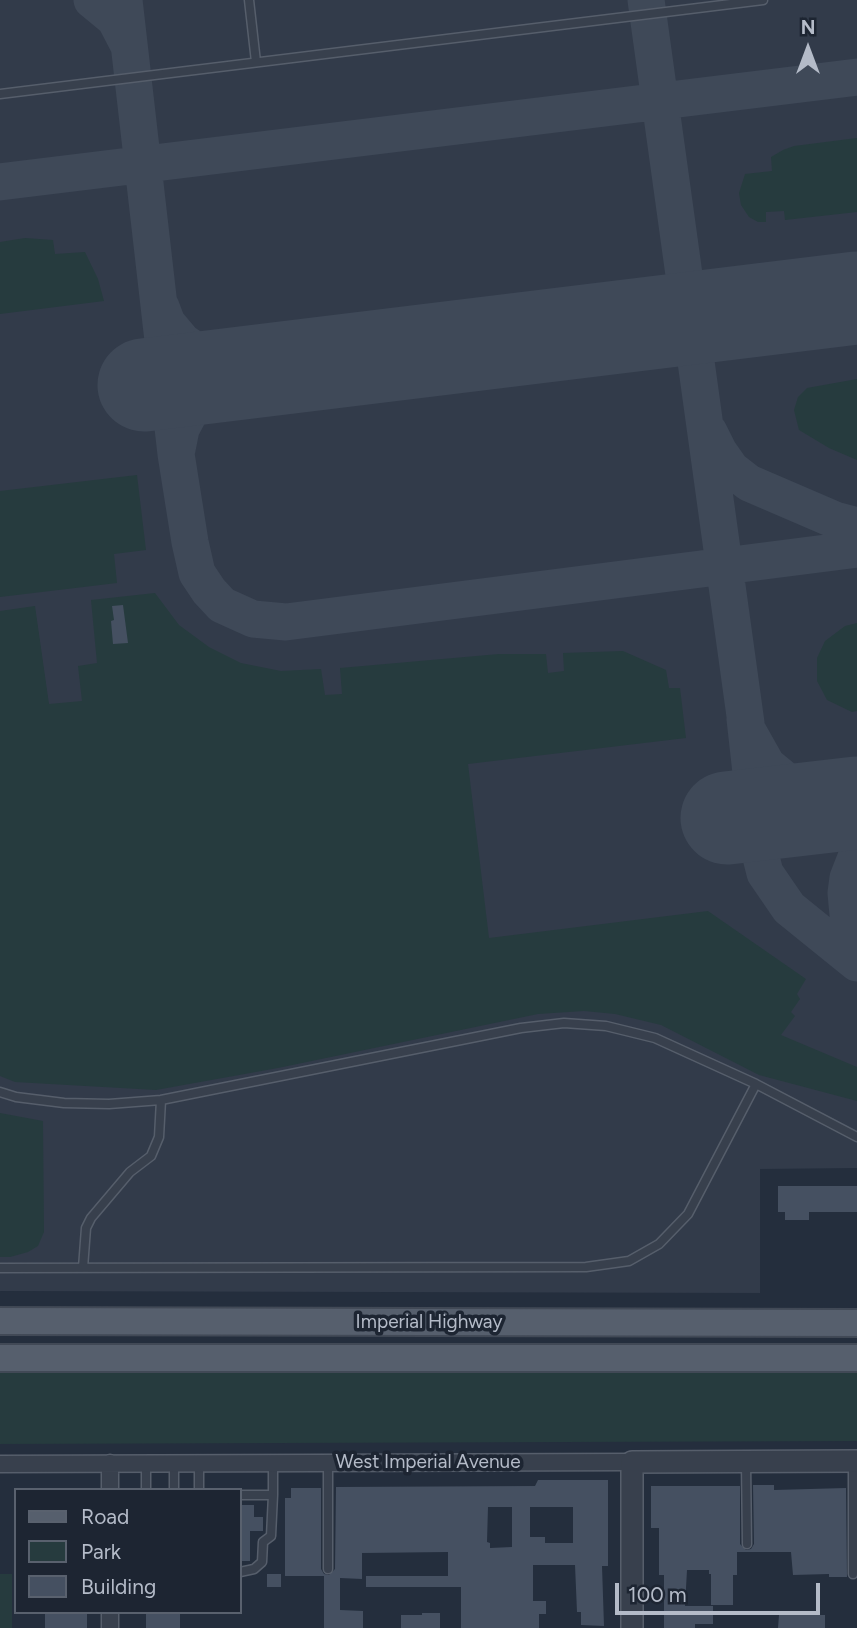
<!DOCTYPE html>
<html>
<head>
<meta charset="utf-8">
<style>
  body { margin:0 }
  #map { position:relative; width:857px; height:1628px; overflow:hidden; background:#242e3d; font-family:Figtree,sans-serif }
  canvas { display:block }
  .legend { position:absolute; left:14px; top:1488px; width:228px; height:126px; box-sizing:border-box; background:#1d2532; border:2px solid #59616e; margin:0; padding:9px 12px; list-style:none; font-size:21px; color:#b4bbc8 }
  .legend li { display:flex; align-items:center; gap:14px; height:35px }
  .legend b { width:35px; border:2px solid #59616e }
  .north { position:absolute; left:773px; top:14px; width:70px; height:70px; -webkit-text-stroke:5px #1d2532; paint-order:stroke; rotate:0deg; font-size:19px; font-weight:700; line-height:28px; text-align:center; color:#b4bbc8 }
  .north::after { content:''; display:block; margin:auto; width:24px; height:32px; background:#b4bbc8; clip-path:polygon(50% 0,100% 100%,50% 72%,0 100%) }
  .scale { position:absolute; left:615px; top:1583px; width:205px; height:32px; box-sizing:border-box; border:4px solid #b4bbc8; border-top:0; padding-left:9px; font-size:21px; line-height:24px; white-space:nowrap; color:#b4bbc8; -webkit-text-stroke:5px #1d2532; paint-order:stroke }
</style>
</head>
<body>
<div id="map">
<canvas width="857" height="1628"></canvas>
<ul class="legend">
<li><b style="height:9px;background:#565f6d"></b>Road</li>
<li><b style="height:19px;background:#263b3e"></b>Park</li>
<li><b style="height:19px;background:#455061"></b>Building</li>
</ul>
<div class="north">N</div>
<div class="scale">100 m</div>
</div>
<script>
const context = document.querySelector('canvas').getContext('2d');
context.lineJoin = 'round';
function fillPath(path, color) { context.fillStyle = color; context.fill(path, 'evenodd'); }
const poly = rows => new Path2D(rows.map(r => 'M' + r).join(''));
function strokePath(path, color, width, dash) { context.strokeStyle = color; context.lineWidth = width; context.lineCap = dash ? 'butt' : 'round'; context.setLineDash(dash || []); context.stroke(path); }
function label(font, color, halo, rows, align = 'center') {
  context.font = font + ' Figtree,sans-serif'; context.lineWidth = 7; context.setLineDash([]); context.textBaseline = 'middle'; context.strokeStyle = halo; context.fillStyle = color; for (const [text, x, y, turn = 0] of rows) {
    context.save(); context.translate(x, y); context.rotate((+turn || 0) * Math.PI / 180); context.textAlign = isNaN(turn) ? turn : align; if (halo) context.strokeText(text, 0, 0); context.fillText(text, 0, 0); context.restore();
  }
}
const airport = poly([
  [0,0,857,0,857,1168,760,1169,760,1293,0,1291]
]);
const green = poly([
  [857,138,857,212,785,220,784,211,766,212,766,222,758,222,749,217,741,205,739,193,745,174,772,171,771,157,783,150,794,146],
  [25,238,53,240,55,254,85,252,98,279,104,301,0,314,0,242],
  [857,379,857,460,829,448,799,430,794,410,798,397,807,388],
  [137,475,146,550,114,554,117,583,0,597,0,491],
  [155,593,179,625,209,647,241,663,281,671,321,669,325,695,342,694,340,668,499,654,546,654,548,673,564,671,563,653,623,651,666,670,669,688,680,688,686,738,468,764,489,938,708,911,806,979,797,994,800,999,791,1012,795,1016,781,1035,857,1067,857,1101,759,1075,661,1025,615,1014,584,1011,538,1014,278,1068,156,1090,15,1082,0,1076,0,611,35,606,49,704,82,701,78,666,97,663,91,600],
  [857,623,857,711,852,712,827,700,817,681,817,658,825,641,845,626],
  [0,1113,43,1121,44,1232,38,1246,28,1252,10,1257,0,1257],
  [857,1371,857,1441,0,1444,0,1372],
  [0,1574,12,1574,12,1628,0,1628]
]);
const taxiway = poly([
  [92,0,115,19,128,44],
  [124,0,176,454,190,542,197,573,209,591,222,605,253,619,286,622,857,549],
  [646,0,746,723],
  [0,182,857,77],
  [161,307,167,323,183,342,219,366,244,373],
  [709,432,719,452,731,469,749,483,835,520,857,526],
  [177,449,181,429,192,408,208,392,225,380,244,373],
  [745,719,760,853,765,873,789,908,857,963],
  [749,733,767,765,795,788,829,801,857,800],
  [857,855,848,878,846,893,849,925,857,951]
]);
const runway = poly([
  [144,385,857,298],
  [727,818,857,803]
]);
const building = poly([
  [123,605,128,643,113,644,111,621,114,620,112,606],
  [778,1186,857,1186,857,1212,809,1212,809,1220,785,1220,785,1212,778,1212],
  [538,1480,608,1480,608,1566,602,1566,604,1626,581,1625,581,1612,577,1612,575,1565,533,1565,533,1601,546,1601,546,1614,539,1614,539,1628,461,1628,461,1587,366,1587,366,1576,448,1576,448,1552,362,1553,362,1579,340,1578,340,1610,363,1611,363,1628,324,1628,324,1576,285,1576,285,1498,291,1498,291,1488,321,1488,321,1569,324,1574,329,1575,335,1569,336,1487,535,1486],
  [488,1507,512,1507,512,1547,490,1548,490,1543,487,1542],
  [530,1507,573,1507,573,1543,545,1543,545,1537,530,1537],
  [753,1485,774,1485,774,1490,846,1488,847,1577,829,1577,829,1574,793,1575,791,1552,737,1552,737,1575,733,1575,733,1605,711,1605,711,1574,709,1574,709,1570,687,1570,685,1606,713,1606,713,1624,695,1624,695,1628,664,1628,664,1575,659,1575,659,1528,651,1528,651,1486,740,1486,740,1544,746,1550,751,1549,754,1544],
  [240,1505,254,1505,254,1517,263,1517,263,1531,250,1531,250,1561,240,1561],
  [267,1574,281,1574,281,1587,267,1587],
  [45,1612,87,1612,87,1628,45,1628],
  [146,1613,180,1613,180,1628,146,1628],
  [422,1613,440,1613,440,1628,401,1628,401,1615,422,1615],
  [779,1615,825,1615,825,1628,778,1628]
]);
const service = poly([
  [249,0,256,62],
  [0,94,763,0],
  [0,1092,16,1097,64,1103,109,1104,161,1100,521,1028,564,1023,606,1026,655,1038,756,1084,857,1137],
  [0,1268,586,1267,629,1261,659,1244,688,1214,756,1084],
  [83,1268,86,1228,91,1218,130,1172,151,1156,159,1137,161,1100],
  [853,1461,853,1574],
  [146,1463,146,1490],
  [174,1463,174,1490],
  [199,1463,199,1490],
  [328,1463,328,1569],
  [746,1463,747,1544],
  [240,1495,273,1495,273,1463],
  [240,1572,254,1569,262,1562,263,1542,271,1536,273,1495]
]);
const minor = poly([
  [110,1463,110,1490],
  [0,1464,632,1462],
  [110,1612,110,1628]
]);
const tertiary = poly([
  [632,1628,632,1462,857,1461]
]);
const primary = poly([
  [0,1321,857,1323],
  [0,1358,857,1358]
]);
const streetNames = [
  ["Imperial Highway",429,1322],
  ["West Imperial Avenue",428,1462]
];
fillPath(airport, '#323b4a');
fillPath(green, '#263b3e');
strokePath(taxiway, '#3f4958', 37);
strokePath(runway, '#3f4958', 93);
fillPath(building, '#455061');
strokePath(service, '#565e6b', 11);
strokePath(minor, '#565e6b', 19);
strokePath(tertiary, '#565e6b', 24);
strokePath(primary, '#414956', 30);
strokePath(service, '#38404d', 8);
strokePath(minor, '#38404d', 16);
strokePath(tertiary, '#38404d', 21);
strokePath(primary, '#565f6d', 26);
label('19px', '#b4bbc8', '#1d2532', streetNames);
</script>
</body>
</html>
